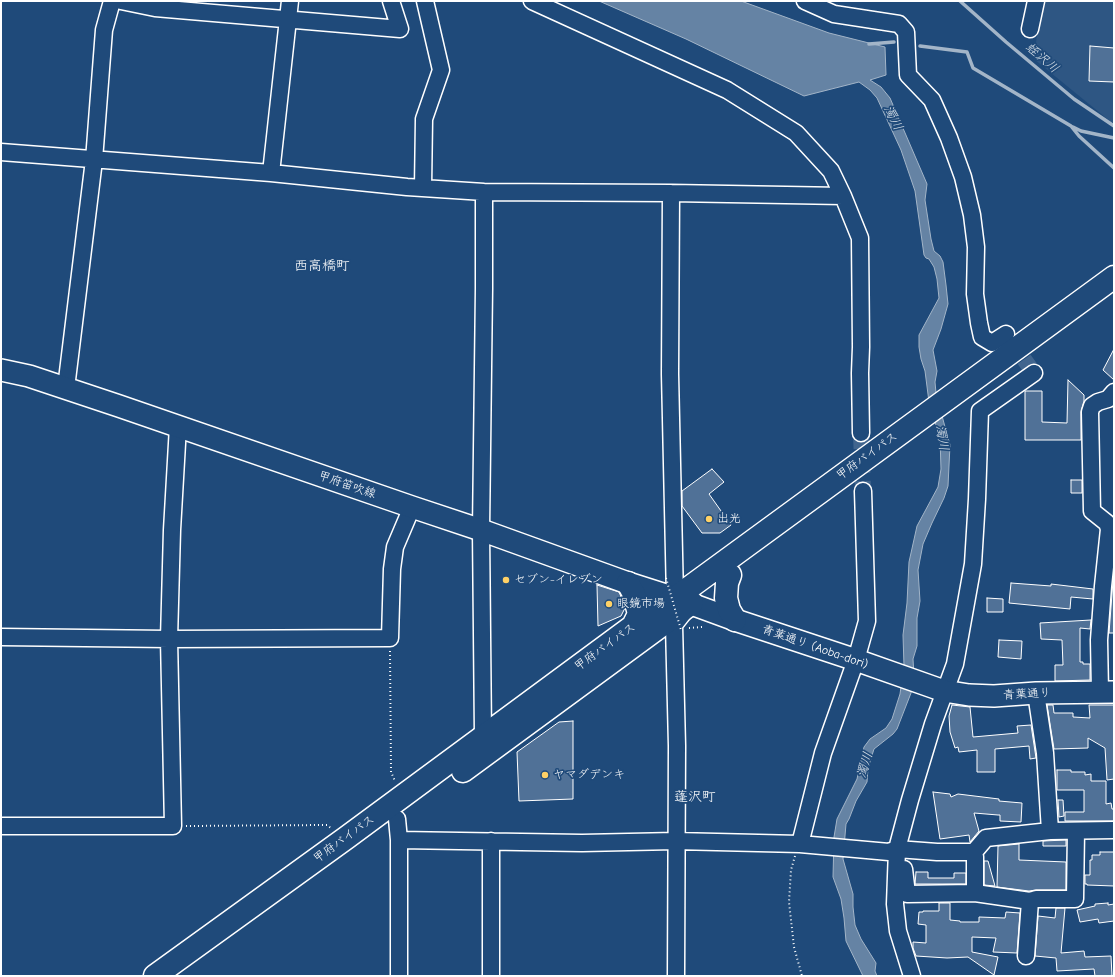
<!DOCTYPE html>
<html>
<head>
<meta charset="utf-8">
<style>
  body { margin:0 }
  #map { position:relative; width:1115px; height:977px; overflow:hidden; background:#1f4a7a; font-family:"Comic Neue",sans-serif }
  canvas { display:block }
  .frame { position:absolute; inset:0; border:2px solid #fff; pointer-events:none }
</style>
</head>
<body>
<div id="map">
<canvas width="1115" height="977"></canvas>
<div class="frame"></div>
</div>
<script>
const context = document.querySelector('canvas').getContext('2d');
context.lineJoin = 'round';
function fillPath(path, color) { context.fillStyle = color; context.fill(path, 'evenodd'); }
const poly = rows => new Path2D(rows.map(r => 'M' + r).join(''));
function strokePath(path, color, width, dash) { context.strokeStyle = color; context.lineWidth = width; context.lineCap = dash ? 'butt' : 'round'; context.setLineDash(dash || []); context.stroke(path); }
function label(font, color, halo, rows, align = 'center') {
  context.font = font + ' "Comic Neue","Klee One",sans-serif'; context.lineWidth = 3.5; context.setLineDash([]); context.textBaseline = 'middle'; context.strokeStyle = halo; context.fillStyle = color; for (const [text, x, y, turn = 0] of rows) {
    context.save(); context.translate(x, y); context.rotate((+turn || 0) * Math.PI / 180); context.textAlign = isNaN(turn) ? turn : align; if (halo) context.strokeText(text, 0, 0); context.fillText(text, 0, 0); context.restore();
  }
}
const built = poly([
  [1041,1,1114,1,1114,122,1111,122,1034,59]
]);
const water = poly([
  [599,1,741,1,829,33,885,47,886,75,870,80,881,87,890,98,927,184,925,200,931,239,934,251,940,256,943,262,946,285,948,304,941,329,933,350,937,371,935,382,936,393,945,427,950,445,948,486,944,498,932,523,923,544,918,570,920,601,917,618,917,646,913,659,914,677,911,693,897,729,893,734,874,749,868,768,867,782,856,801,849,819,846,824,843,859,853,894,853,907,855,925,861,939,876,963,875,971,877,976,863,976,846,941,844,918,841,899,833,877,834,837,837,819,857,779,864,747,870,739,886,728,892,719,900,694,904,666,903,635,907,603,909,562,917,526,938,487,941,469,940,438,929,402,925,371,921,359,919,347,919,335,939,298,937,279,934,267,929,259,926,258,924,255,915,191,901,150,877,98,870,90,859,82,804,96,686,39,599,1]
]);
const stream = poly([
  [960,1,1006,42,1074,99,1114,126],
  [869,44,894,42],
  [920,46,967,52,973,68,1071,126,1079,136,1114,168],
  [1073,127,1081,131,1114,138]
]);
const building = poly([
  [1090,46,1114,48,1114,82,1089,81,1090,46],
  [1114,349,1114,380,1103,370,1114,349],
  [1068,380,1084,395,1084,401,1081,412,1081,440,1025,440,1025,391,1042,391,1042,422,1067,423,1068,380],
  [712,469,724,482,709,494,731,525,720,533,702,533,682,506,682,491,712,469],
  [1071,480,1082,480,1082,493,1071,493,1071,480],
  [1113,581,1114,581,1114,633,1109,633,1113,581],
  [1011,583,1051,586,1051,584,1093,589,1093,599,1071,597,1070,609,1009,603,1011,583],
  [597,585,619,592,622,599,625,608,621,616,598,626,597,585],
  [987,598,1003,599,1003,612,987,612,987,598],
  [1091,620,1090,629,1080,628,1080,662,1083,662,1083,664,1090,664,1090,680,1055,681,1055,665,1063,665,1062,640,1041,639,1040,623,1091,620],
  [999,640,1022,641,1021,659,998,657,999,640],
  [952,705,970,707,973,737,1018,733,1017,726,1031,725,1036,758,1030,759,1029,746,995,749,995,772,977,772,977,750,959,752,958,747,955,748,950,732,949,716,952,705],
  [1047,705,1053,705,1054,713,1073,713,1073,717,1090,718,1089,705,1114,705,1114,779,1107,780,1105,748,1088,738,1088,748,1054,749,1047,705],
  [573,721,573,799,519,801,517,752,559,722,573,721],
  [1057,770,1071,770,1071,772,1085,772,1085,775,1091,774,1091,781,1106,781,1106,804,1111,803,1112,809,1114,809,1114,821,1065,821,1065,812,1084,812,1084,790,1057,790,1057,770],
  [933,792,950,794,951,797,958,794,999,799,999,801,1022,803,1021,822,1000,821,1000,815,998,815,974,813,979,831,970,842,969,835,940,839,933,792],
  [1058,800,1063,800,1064,816,1059,817,1058,800],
  [1066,840,1066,846,1043,846,1043,841,1066,840],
  [1019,844,1019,860,1066,862,1066,890,1036,890,1029,891,997,887,998,846,1019,844],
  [1100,852,1114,852,1114,886,1087,885,1087,884,1085,884,1085,875,1090,875,1090,860,1092,860,1092,855,1100,855,1100,852],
  [984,861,988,861,995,886,984,885,984,861],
  [916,872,928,872,928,878,954,878,954,873,966,873,966,884,915,884,916,872],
  [939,903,950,903,950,920,960,921,960,922,979,922,979,917,1005,918,1006,912,1020,913,1017,953,993,952,996,938,972,937,972,952,998,957,994,975,968,957,947,958,916,956,913,948,913,942,926,943,926,925,918,924,919,912,923,912,923,911,939,911,939,903],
  [1108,903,1108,905,1114,904,1114,921,1099,923,1098,919,1080,922,1077,910,1095,906,1095,904,1108,903],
  [1056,908,1065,908,1061,953,1084,951,1085,957,1111,956,1112,976,1095,976,1094,969,1057,971,1056,958,1035,956,1038,916,1055,918,1056,908]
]);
const minorTunnel = poly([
  [1010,340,1034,373],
  [861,433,863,491]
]);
const path = poly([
  [689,628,702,627],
  [390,651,391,772,395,781],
  [186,826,327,825,332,829],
  [795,856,791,870,789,902,794,947,802,976]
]);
const minor = poly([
  [121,1,155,8,400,29,391,1],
  [532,1,727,90,796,133,831,171,843,196,860,238,861,347,860,373,861,433],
  [805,1,834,14,899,24,906,32,908,75,932,100,949,138,963,177,972,215,976,247,975,294,979,323,982,337,992,343,1006,334],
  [1030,29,1036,1],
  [1,152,271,173,407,187,484,192,671,193,843,196],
  [271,173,290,1],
  [423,188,424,119,441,70,425,1],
  [671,193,670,374,675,598],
  [66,388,94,160,104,30,112,1],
  [1,637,169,639,390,638,392,569,395,547,412,507],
  [1100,692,1099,640,1103,586,1109,529,1107,523,1092,511,1090,412,1092,406,1098,402,1108,399,1114,392],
  [1036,693,1045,753,1050,831],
  [483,737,481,530,484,288,484,192],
  [397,819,399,840,399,976],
  [1,826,173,826,169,639,172,530,178,426],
  [399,840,582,843,675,841,800,844,889,852,897,849,937,852,974,852,986,838,1050,831,1114,830],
  [491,841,491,976],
  [800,844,823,753,856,660,867,621,863,491],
  [974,852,975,857,975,893],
  [904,869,907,894,975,893,1030,901,1026,956],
  [1030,901,1036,899,1075,899,1076,831],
  [676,976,677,746,674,625,685,611],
  [912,976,898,931,895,904,897,849,910,800,933,724,955,664,973,564,977,499,980,411,1034,373]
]);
const major = poly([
  [1,370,29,376,119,406,412,507,481,530,628,583,675,598,735,620,856,660,944,691,969,695,994,696,1036,693,1114,692]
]);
const highway = poly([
  [730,575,727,583,726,598,729,610,735,620],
  [628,583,634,594,639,614,633,626],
  [463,771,692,603],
  [155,976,346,838,633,626,675,598,1114,277]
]);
const pathBridge = poly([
  [666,578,681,630]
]);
const markers = [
  [709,519,4,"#ffd166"],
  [506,580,4,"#ffd166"],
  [609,604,4,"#ffd166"],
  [545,775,4,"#ffd166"]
];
const streetNames = [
  ["甲府バイパス",867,456,-36],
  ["甲府笛吹線",347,485,19],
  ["甲府バイパス",605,647,-36],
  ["青葉通り (Aoba-dori)",815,647,19],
  ["青葉通り",1027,694,-3],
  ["甲府バイパス",344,839,-36]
];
const poiNames = [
  ["出光",717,519],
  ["セブン-イレブン",514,580],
  ["眼鏡市場",617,604],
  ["ヤマダデンキ",553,775]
];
const waterNames = [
  ["蛭沢川",1042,58,41],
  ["濁川",893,118,63],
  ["濁川",942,438,81],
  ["濁川",865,765,-73]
];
const quarterNames = [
  ["西高橋町",322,266],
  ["蓬沢町",695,797]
];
fillPath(built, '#2e5683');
fillPath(water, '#6583a4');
strokePath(water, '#a3b5c8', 1);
strokePath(stream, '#a3b5c8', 3.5);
fillPath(building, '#507197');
strokePath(building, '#fff', 1);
strokePath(minorTunnel, '#41658e', 16, [16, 8]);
strokePath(minor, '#fff', 19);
strokePath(major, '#fff', 24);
strokePath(highway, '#fff', 25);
strokePath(path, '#fff', 2, [1, 3]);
strokePath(minor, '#1f4a7a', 16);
strokePath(major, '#1f4a7a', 21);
strokePath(highway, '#1f4a7a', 22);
strokePath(pathBridge, '#fff', 2, [1, 3]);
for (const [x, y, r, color] of markers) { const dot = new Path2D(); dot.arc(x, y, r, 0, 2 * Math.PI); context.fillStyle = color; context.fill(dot); strokePath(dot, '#1f4a7a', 1.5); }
label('12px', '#fff', '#1f4a7a', streetNames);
label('12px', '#fff', '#1f4a7a', poiNames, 'left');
label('italic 13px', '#d8e0e8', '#1f4a7a', waterNames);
label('14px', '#fff', '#1f4a7a', quarterNames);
</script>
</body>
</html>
